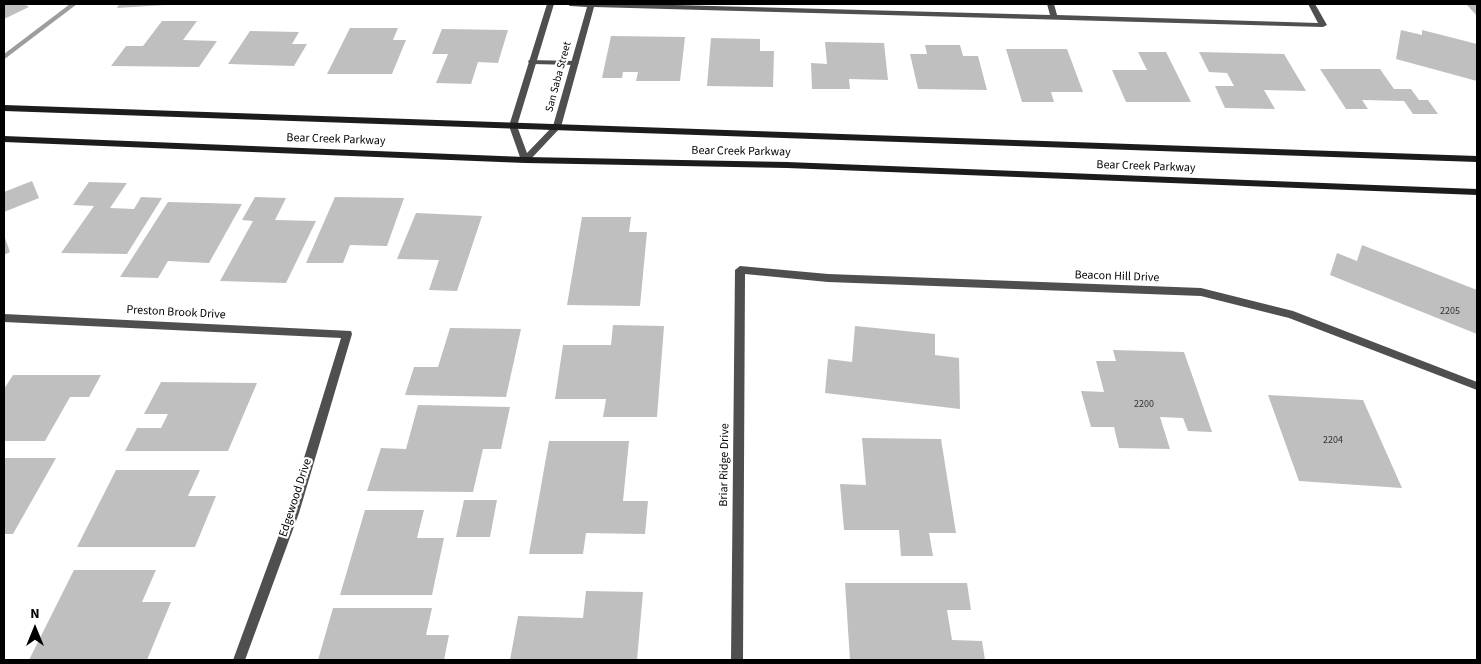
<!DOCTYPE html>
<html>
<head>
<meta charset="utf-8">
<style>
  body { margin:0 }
  #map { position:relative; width:1481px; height:664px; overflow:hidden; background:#fff; font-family:"Source Sans 3",sans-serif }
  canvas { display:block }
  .frame { position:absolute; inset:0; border:5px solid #000; pointer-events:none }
  .north { position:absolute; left:10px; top:604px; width:50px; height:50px; -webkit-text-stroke:4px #fff; paint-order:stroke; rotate:0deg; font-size:14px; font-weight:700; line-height:20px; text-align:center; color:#000 }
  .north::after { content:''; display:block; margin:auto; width:18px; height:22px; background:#000; clip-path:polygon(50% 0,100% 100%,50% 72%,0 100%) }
</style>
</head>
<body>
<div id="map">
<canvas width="1481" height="664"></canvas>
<div class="frame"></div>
<div class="north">N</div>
</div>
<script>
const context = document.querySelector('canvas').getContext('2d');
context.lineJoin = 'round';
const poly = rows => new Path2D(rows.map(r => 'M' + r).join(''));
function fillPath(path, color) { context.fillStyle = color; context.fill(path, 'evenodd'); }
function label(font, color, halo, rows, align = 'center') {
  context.font = font + ' "Source Sans 3",sans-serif'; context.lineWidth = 4.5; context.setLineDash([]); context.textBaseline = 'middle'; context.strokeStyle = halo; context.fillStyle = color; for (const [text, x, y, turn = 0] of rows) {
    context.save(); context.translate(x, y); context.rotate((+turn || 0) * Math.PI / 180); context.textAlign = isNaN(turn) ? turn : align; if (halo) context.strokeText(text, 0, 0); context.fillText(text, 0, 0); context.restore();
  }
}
const stream = poly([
  [70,4,77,4,6,58,4,59,4,54,70,4]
]);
const building = poly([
  [4,4,24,4,29,7,4,19],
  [119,4,165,4,165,5,117,8],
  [1467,5,1477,5,1477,16],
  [162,21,197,21,183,40,217,41,199,67,111,66,126,46,143,46],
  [350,28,398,28,393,40,406,40,392,74,327,74],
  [442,29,508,30,498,63,478,62,471,84,436,83,448,54,432,54],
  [1401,30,1422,35,1422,30,1477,44,1477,81,1396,59],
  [250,31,299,32,292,44,307,44,294,66,228,64],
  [611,36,685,37,680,81,636,81,638,72,623,72,622,78,602,78],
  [711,38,760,39,760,51,774,51,773,87,707,86],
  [825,42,884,43,888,80,849,79,850,89,812,89,811,63,827,64],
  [925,45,960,45,963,56,978,56,987,90,918,89,910,54,927,54],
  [1006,49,1067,49,1083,92,1051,92,1054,102,1022,102],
  [1138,52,1166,52,1191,102,1126,102,1112,70,1147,70],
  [1199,52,1284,54,1306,91,1264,90,1275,109,1225,108,1215,86,1234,86,1227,73,1209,72],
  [1320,69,1380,69,1394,89,1411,89,1419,100,1428,100,1438,114,1413,114,1404,101,1362,100,1368,109,1346,109],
  [32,181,39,198,4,212,4,192],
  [89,182,127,183,110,208,134,209,141,197,162,198,127,254,61,253,94,206,73,205],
  [255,197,286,198,275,220,316,221,286,283,220,281,253,221,242,220],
  [335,197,404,198,387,246,350,245,343,263,306,263],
  [168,202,242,204,209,263,168,261,158,278,120,277],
  [416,213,482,216,457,291,429,290,439,260,397,259],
  [582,217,631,217,629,232,647,232,640,306,567,305],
  [4,235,10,252,4,255],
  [1362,245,1477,290,1477,334,1330,275,1337,253,1357,261],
  [613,325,664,326,657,417,603,417,606,399,555,399,563,345,611,345],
  [855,326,935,334,935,355,959,358,960,409,825,393,828,359,852,362],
  [450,328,521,329,506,397,405,395,414,367,438,367],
  [1113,350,1184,352,1212,432,1188,431,1183,418,1160,417,1170,449,1119,448,1114,427,1091,427,1081,391,1104,392,1096,361,1116,361],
  [13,375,101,375,89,397,70,397,45,441,4,441,4,389],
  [161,382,257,383,228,451,125,451,137,428,161,428,168,414,144,414],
  [1268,395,1363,400,1402,488,1299,481],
  [418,405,510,407,501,449,483,449,473,492,367,491,381,448,406,449],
  [862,438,941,439,956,533,929,533,933,556,901,556,899,530,844,530,840,484,866,485],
  [549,441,629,441,623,501,648,501,645,534,586,533,583,554,529,554],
  [4,458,56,458,13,534,4,534],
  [116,470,200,470,188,496,216,496,195,547,77,547],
  [464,500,497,500,490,537,456,537],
  [365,510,424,510,417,538,444,538,432,595,340,595],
  [74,570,156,570,142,602,171,602,147,660,29,660],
  [845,583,967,583,971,610,947,610,952,640,982,641,985,660,850,660],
  [586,591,643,592,637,660,510,660,518,616,583,618],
  [333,608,432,608,426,635,449,635,444,660,318,660]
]);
const lane = poly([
  [529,60,575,61,579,63,575,65,532,64,528,62,529,60]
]);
const street = poly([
  [547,4,554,4,517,126,527,153,553,126,587,7,570,6,567,4,637,4,1050,15,1047,4,1054,4,1057,15,1318,23,1308,4,1315,4,1327,25,1323,27,594,7,561,127,528,162,525,163,521,160,509,126,547,4],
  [740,266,828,274,1201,288,1293,311,1477,382,1477,390,1289,318,1201,296,828,282,745,274,743,660,731,660,735,270,740,266],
  [4,314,351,331,352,334,299,513,245,660,233,660,287,513,341,338,4,322,4,314]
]);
const secondary = poly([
  [4,105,1477,156,1477,162,4,111,4,105],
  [4,136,525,157,787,162,1477,189,1477,195,787,168,525,163,4,142,4,136]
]);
const numberNames = [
  ["2205",1450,312],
  ["2200",1144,405],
  ["2204",1333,441]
];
const farStreetnames = [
  ["San Saba Street",559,77,-75]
];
const streetNames = [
  ["Bear Creek Parkway",336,140,2],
  ["Bear Creek Parkway",741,152,1],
  ["Bear Creek Parkway",1146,167,2],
  ["Beacon Hill Drive",1117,277,2],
  ["Preston Brook Drive",176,313,3],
  ["Briar Ridge Drive",725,465,-89],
  ["Edgewood Drive",296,498,-72]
];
fillPath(stream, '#9d9d9d');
fillPath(building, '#bfbfbf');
fillPath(lane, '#4f4f4f');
fillPath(street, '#4f4f4f');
fillPath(secondary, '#1c1c1c');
label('10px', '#303030', null, numberNames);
label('11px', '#000', '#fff', farStreetnames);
label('12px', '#000', '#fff', streetNames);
</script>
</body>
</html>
